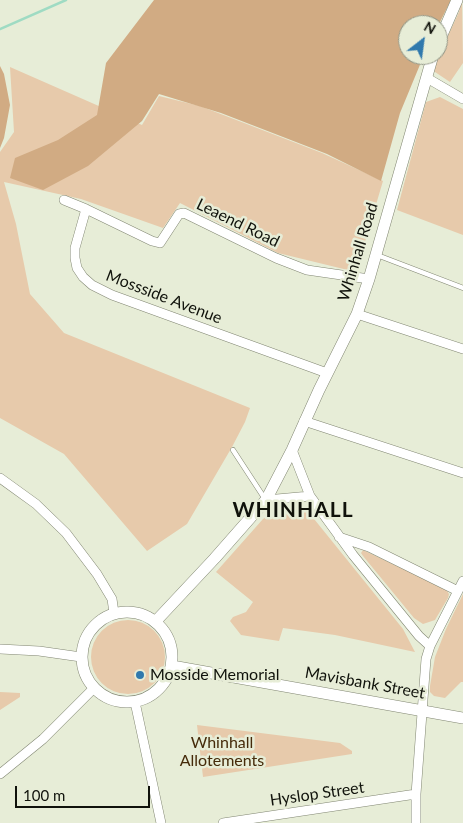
<!DOCTYPE html>
<html>
<head>
<meta charset="utf-8">
<style>
  body { margin:0 }
  #map { position:relative; width:463px; height:823px; overflow:hidden; background:#e7edd7; font-family:Lato,sans-serif }
  canvas { display:block }
  .north { position:absolute; left:398px; top:15px; width:50px; height:50px; box-sizing:border-box; background:#e7edd7; border:1px solid #919585; border-radius:50%; rotate:30deg; font-size:14px; font-weight:700; line-height:20px; text-align:center; color:#10120b }
  .north::after { content:''; display:block; margin:auto; width:18px; height:22px; background:#3079ad; clip-path:polygon(50% 0,100% 100%,50% 72%,0 100%) }
  .scale { position:absolute; left:15px; top:786px; width:135px; height:22px; box-sizing:border-box; border:2px solid #10120b; border-top:0; padding-left:6px; font-size:15px; line-height:18px; white-space:nowrap; color:#10120b; -webkit-text-stroke:4px #e7edd7; paint-order:stroke }
</style>
</head>
<body>
<div id="map">
<canvas width="463" height="823"></canvas>
<div class="north">N</div>
<div class="scale">100 m</div>
</div>
<script>
const context = document.querySelector('canvas').getContext('2d');
context.lineJoin = 'round';
function fillPath(path, color) { context.fillStyle = color; context.fill(path, 'evenodd'); }
const poly = rows => new Path2D(rows.map(r => 'M' + r).join(''));
function strokePath(path, color, width, dash) { context.strokeStyle = color; context.lineWidth = width; context.lineCap = dash ? 'butt' : 'round'; context.setLineDash(dash || []); context.stroke(path); }
function label(font, color, halo, rows, align = 'center') {
  context.font = font + ' Lato,sans-serif'; context.lineWidth = 5; context.setLineDash([]); context.textBaseline = 'middle'; context.strokeStyle = halo; context.fillStyle = color; for (const [text, x, y, turn = 0] of rows) {
    context.save(); context.translate(x, y); context.rotate((+turn || 0) * Math.PI / 180); context.textAlign = isNaN(turn) ? turn : align; if (halo) context.strokeText(text, 0, 0); context.fillText(text, 0, 0); context.restore();
  }
}
const green = poly([
  [462,0,463,63,450,82,432,70,459,12],
  [10,67,142,125,159,96,200,106,322,153,383,181,356,272,278,253,180,203,163,228,81,199,4,182,16,224,30,294,64,333,250,408,245,422,232,447,187,524,147,551,64,454,0,418,0,152,14,132],
  [440,97,463,109,463,235,397,210,426,102],
  [288,507,298,507,306,509,403,629,415,652,335,635,283,628,279,641,241,635,230,621,233,617,246,612,253,602,216,572,263,519,277,510],
  [363,550,446,589,449,594,448,598,435,620,423,624,414,618,363,556,361,553],
  [463,594,463,682,461,682,445,698,434,696,430,692,430,686,435,657,446,629],
  '91 657a37 37 0 1 1 74 0a37 37 0 1 1-74 0Z',
  [0,692,20,693,20,697,0,710],
  [197,725,340,743,352,751,352,754,203,777]
]);
const forest = poly([
  [154,0,451,0,438,26,408,25,408,55,424,55,400,113,381,181,327,154,221,113,159,94,142,121,88,166,43,190,10,178,15,158,58,140,97,115,106,63],
  [0,66,4,74,10,105,4,138,0,148]
]);
const stream = poly([
  [0,29,66,0]
]);
const service = poly([
  [377,255,463,288],
  [233,450,265,499]
]);
const minor = poly([
  [427,78,463,99],
  [64,200,86,209,75,248,75,258,77,268,83,277,92,285,112,295,327,373],
  [86,209,152,241,160,243,179,214,184,213,276,258,307,270,369,279],
  [357,314,463,349],
  [304,421,463,473],
  [292,450,310,496,353,555,419,636,430,646],
  [0,478,36,504,66,533,97,574,112,599,114,613],
  [266,500,310,496],
  [339,537,369,547,458,591],
  [0,649,39,651,81,657],
  [135,702,161,823],
  [0,774,43,739,94,688],
  [223,823,416,794],
  [416,823,416,794,426,659,430,646,463,581]
]);
const tertiary = poly([
  [438,44,457,0],
  '82 657a45 45 0 1 1 90 0a45 45 0 1 1-90 0Z',
  [156,621,215,558,266,500,292,450,319,390,357,314,369,279,433,55],
  [172,666,463,718]
]);
const markers = [
  [140,675,5,"#3079ad"]
];
const streetNames = [
  ["Leaend Road",238,223,26],
  ["Whinhall Road",358,252,-73],
  ["Mossside Avenue",164,297,21],
  ["Mavisbank Street",365,683,10],
  ["Hyslop Street",317,794,-8]
];
const poiNames = [
  ["Mosside Memorial",150,675]
];
const parkNames = [
  ["Whinhall",222,743],
  ["Allotements",222,761]
];
const districtNames = [
  ["WHINHALL",293,510]
];
fillPath(green, '#e7caab');
fillPath(forest, '#d1ab83');
strokePath(stream, '#9fdbc3', 2.5);
strokePath(service, '#818672', 5.5);
strokePath(minor, '#818672', 10);
strokePath(tertiary, '#818672', 12);
strokePath(service, '#fff', 4.5);
strokePath(minor, '#fff', 9);
strokePath(tertiary, '#fff', 11);
for (const [x, y, r, color] of markers) { const dot = new Path2D(); dot.arc(x, y, r, 0, 2 * Math.PI); context.fillStyle = color; context.fill(dot); strokePath(dot, '#e7edd7', 2); }
label('16px', '#10120b', '#e7edd7', streetNames);
label('16px', '#10120b', '#e7edd7', poiNames, 'left');
label('16px', '#452b0a', '#e7edd7', parkNames);
context.letterSpacing = '1px';
label('bold 21px', '#10120b', '#e7edd7', districtNames);
context.letterSpacing = '0px';
</script>
</body>
</html>
